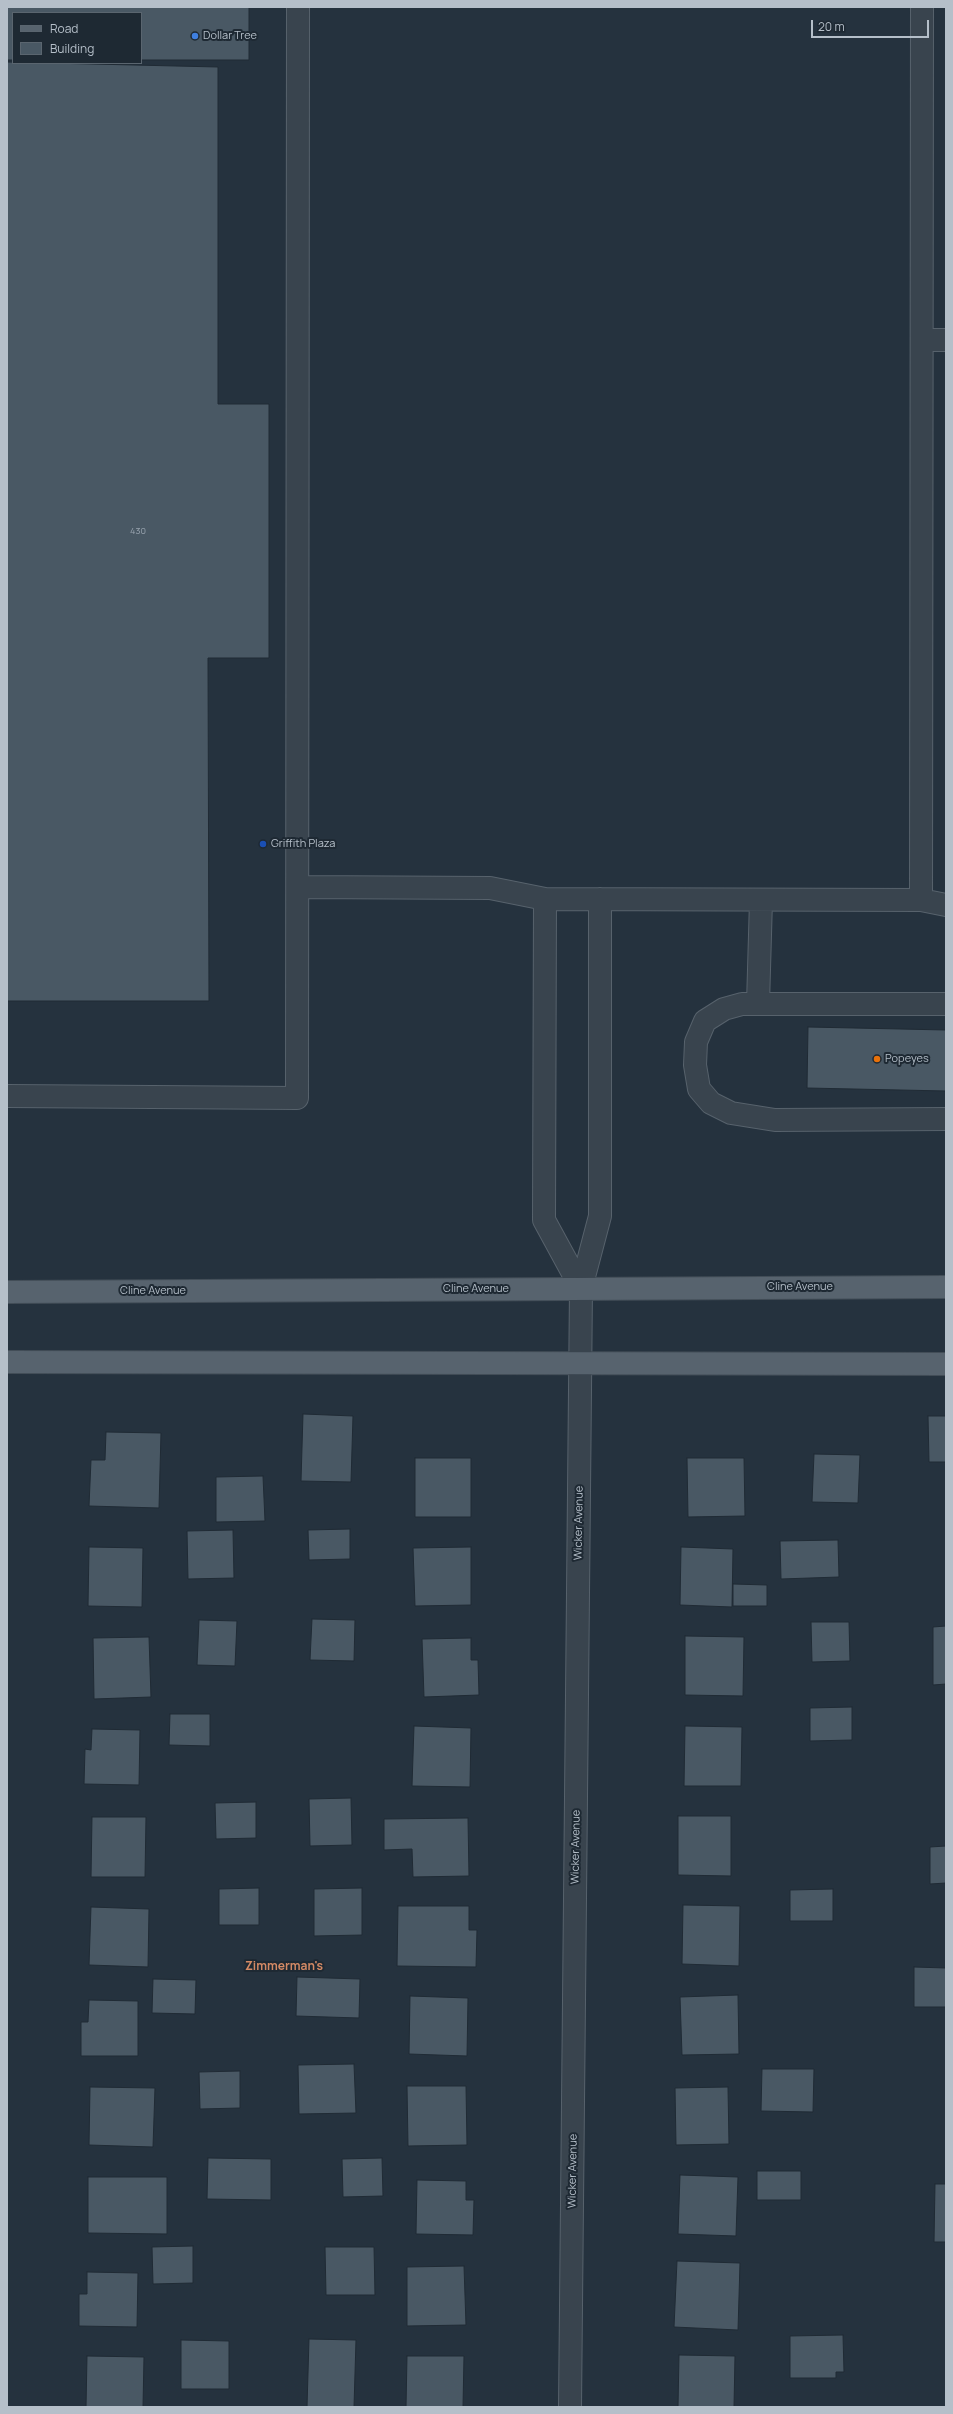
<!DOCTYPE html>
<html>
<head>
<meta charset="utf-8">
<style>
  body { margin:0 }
  #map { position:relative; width:953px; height:2414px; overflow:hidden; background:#25323e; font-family:Manrope,sans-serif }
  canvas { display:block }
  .frame { position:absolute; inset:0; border:8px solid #b5bfc9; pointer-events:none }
  .legend { position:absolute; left:12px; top:12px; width:130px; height:52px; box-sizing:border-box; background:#1e2933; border:1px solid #5a656f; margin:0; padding:5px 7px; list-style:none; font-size:12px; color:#b5bfc9 }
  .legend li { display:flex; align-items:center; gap:8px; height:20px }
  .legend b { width:20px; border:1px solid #5a656f }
  .scale { position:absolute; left:811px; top:20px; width:118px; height:18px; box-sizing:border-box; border:2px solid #b5bfc9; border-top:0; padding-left:5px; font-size:12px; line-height:14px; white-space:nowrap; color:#b5bfc9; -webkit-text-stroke:3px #1e2933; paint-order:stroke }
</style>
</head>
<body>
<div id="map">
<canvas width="953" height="2414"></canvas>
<div class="frame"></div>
<ul class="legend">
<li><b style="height:5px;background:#57636e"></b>Road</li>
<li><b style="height:11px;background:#495864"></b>Building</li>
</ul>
<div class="scale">20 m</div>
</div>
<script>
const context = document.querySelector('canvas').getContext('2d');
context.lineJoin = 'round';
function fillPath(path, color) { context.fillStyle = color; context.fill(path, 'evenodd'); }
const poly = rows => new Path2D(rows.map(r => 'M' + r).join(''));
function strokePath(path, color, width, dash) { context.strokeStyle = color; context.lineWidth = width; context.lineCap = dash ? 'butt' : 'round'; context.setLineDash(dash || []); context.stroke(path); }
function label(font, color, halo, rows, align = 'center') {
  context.font = font + ' Manrope,sans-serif'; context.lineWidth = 4; context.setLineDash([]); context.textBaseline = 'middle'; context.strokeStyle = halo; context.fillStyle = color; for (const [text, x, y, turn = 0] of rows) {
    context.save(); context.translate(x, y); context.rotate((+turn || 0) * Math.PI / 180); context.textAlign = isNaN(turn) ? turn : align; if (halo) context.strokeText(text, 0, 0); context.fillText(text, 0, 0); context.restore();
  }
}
const building = poly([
  [7,7,249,7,249,60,141,60,141,13,13,13,13,60,7,60,7,7],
  [7,62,218,67,218,404,269,404,269,658,208,658,209,1001,7,1001,7,62],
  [808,1027,946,1030,946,1091,807,1088,808,1027],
  [303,1414,353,1416,351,1482,301,1481,303,1414],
  [928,1416,946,1416,946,1462,929,1462,928,1416],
  [106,1432,161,1433,159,1508,89,1506,91,1460,105,1460,106,1432],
  [814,1454,860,1455,858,1503,812,1502,814,1454],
  [415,1458,471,1458,471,1517,415,1517,415,1458],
  [687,1458,744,1458,745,1516,688,1517,687,1458],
  [263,1476,265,1521,216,1522,216,1477,263,1476],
  [350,1529,350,1559,309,1560,308,1530,350,1529],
  [233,1530,234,1578,188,1579,187,1531,233,1530],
  [838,1540,839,1577,781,1579,780,1541,838,1540],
  [89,1547,143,1548,142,1607,88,1606,89,1547],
  [471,1547,471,1605,415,1606,413,1548,471,1547],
  [681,1547,733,1549,732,1607,680,1605,681,1547],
  [733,1584,767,1585,767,1606,733,1606,733,1584],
  [312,1619,355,1620,354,1661,310,1660,312,1619],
  [199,1620,237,1621,235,1666,197,1665,199,1620],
  [811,1622,849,1622,850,1661,812,1662,811,1622],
  [946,1626,946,1684,933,1685,933,1627,946,1626],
  [685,1636,744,1637,743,1696,685,1695,685,1636],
  [149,1637,151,1697,94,1699,93,1638,149,1637],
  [471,1638,471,1660,478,1660,479,1695,424,1697,422,1639,471,1638],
  [852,1707,852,1740,810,1741,810,1708,852,1707],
  [170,1714,210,1714,210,1746,169,1745,170,1714],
  [414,1726,471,1728,470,1787,412,1786,414,1726],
  [685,1726,742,1727,741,1786,684,1786,685,1726],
  [92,1729,140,1730,139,1785,84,1784,85,1749,91,1750,92,1729],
  [351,1798,352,1845,310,1846,309,1799,351,1798],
  [256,1802,256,1838,216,1839,215,1803,256,1802],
  [678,1816,731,1816,731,1876,678,1875,678,1816],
  [92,1817,146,1817,145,1877,91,1877,92,1817],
  [468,1818,469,1876,413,1877,412,1849,384,1850,384,1819,468,1818],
  [946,1846,946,1883,930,1884,930,1847,946,1846],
  [259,1888,259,1925,219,1925,219,1889,259,1888],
  [362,1888,362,1935,314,1936,314,1889,362,1888],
  [833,1889,833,1921,790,1921,790,1890,833,1889],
  [683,1905,740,1906,739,1966,682,1964,683,1905],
  [398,1906,469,1906,469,1930,477,1930,476,1967,397,1966,398,1906],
  [91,1907,149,1909,148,1967,89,1965,91,1907],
  [914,1967,946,1968,946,2007,914,2007,914,1967],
  [297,1977,360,1979,359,2018,296,2016,297,1977],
  [153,1979,196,1980,195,2014,152,2013,153,1979],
  [738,1995,739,2054,682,2055,680,1997,738,1995],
  [410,1996,468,1998,467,2056,409,2054,410,1996],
  [89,2000,138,2001,138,2056,81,2056,81,2022,88,2022,89,2000],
  [354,2064,356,2113,299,2114,298,2065,354,2064],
  [762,2069,814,2069,813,2112,761,2111,762,2069],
  [240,2071,240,2108,200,2109,199,2072,240,2071],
  [407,2086,466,2086,467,2145,408,2146,407,2086],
  [90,2087,155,2088,153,2147,89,2145,90,2087],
  [728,2087,729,2144,676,2145,675,2088,728,2087],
  [208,2158,271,2159,271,2200,207,2199,208,2158],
  [382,2158,383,2196,343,2197,342,2159,382,2158],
  [757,2171,801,2171,801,2200,757,2200,757,2171],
  [680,2175,738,2177,736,2236,678,2234,680,2175],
  [88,2177,167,2177,167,2234,88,2233,88,2177],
  [417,2180,466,2181,466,2200,474,2200,473,2235,416,2234,417,2180],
  [935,2184,946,2184,946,2242,934,2242,935,2184],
  [193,2246,193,2283,153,2284,152,2247,193,2246],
  [325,2247,374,2247,375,2295,326,2295,325,2247],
  [677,2261,740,2263,738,2330,674,2327,677,2261],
  [464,2266,466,2325,407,2326,407,2267,464,2266],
  [87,2272,138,2273,137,2327,79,2326,79,2294,87,2294,87,2272],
  [843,2335,844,2372,836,2372,836,2378,790,2378,790,2336,843,2335],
  [309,2339,356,2340,354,2407,307,2407,309,2339],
  [181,2340,229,2341,229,2389,181,2389,181,2340],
  [679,2355,735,2356,734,2407,678,2407,679,2355],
  [87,2356,144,2357,143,2407,86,2407,87,2356],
  [407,2356,464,2356,463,2407,406,2407,407,2356]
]);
const lane = poly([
  [922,340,946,340],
  [298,887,490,888,545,899,921,900,946,905],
  [545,899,544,1220,581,1288],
  [921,900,922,7],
  [758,1004,761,900],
  [946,1004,742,1004,724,1009,705,1021,696,1042,695,1065,699,1089,711,1103,731,1113,775,1120,946,1119],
  [7,1096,297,1098,298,7],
  [581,1288,600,1216,600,899]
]);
const street = poly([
  [570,2407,581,1288]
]);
const primary = poly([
  [7,1292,946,1287],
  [7,1362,946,1364]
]);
const markers = [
  [195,36,4,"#3f7fe0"],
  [263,844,4,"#1a4fb4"],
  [877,1059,4,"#e8710a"]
];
const numberNames = [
  ["430",138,531]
];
const poiNames = [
  ["Dollar Tree",203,36],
  ["Griffith Plaza",271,844],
  ["Popeyes",885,1059]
];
const streetNames = [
  ["Cline Avenue",800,1287],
  ["Cline Avenue",476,1289],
  ["Cline Avenue",153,1291],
  ["Wicker Avenue",579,1523,-89],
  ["Wicker Avenue",576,1847,-89],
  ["Wicker Avenue",573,2171,-89]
];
const neighbourhoodNames = [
  ["Zimmerman's",284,1967]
];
fillPath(building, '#495864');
strokePath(building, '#202b35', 1);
strokePath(lane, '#57626c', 24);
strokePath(street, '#57626c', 24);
strokePath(primary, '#424d57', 24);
strokePath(lane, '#39444e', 22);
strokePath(street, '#39444e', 22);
strokePath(primary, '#57636e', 22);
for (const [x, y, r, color] of markers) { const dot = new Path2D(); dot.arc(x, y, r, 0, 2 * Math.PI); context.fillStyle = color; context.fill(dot); strokePath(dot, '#1e2933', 1.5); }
label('9px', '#9aa5b0', null, numberNames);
label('11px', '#b5bfc9', '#1e2933', poiNames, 'left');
label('11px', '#b5bfc9', '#1e2933', streetNames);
label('bold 12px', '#d48a65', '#1e2933', neighbourhoodNames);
</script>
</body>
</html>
